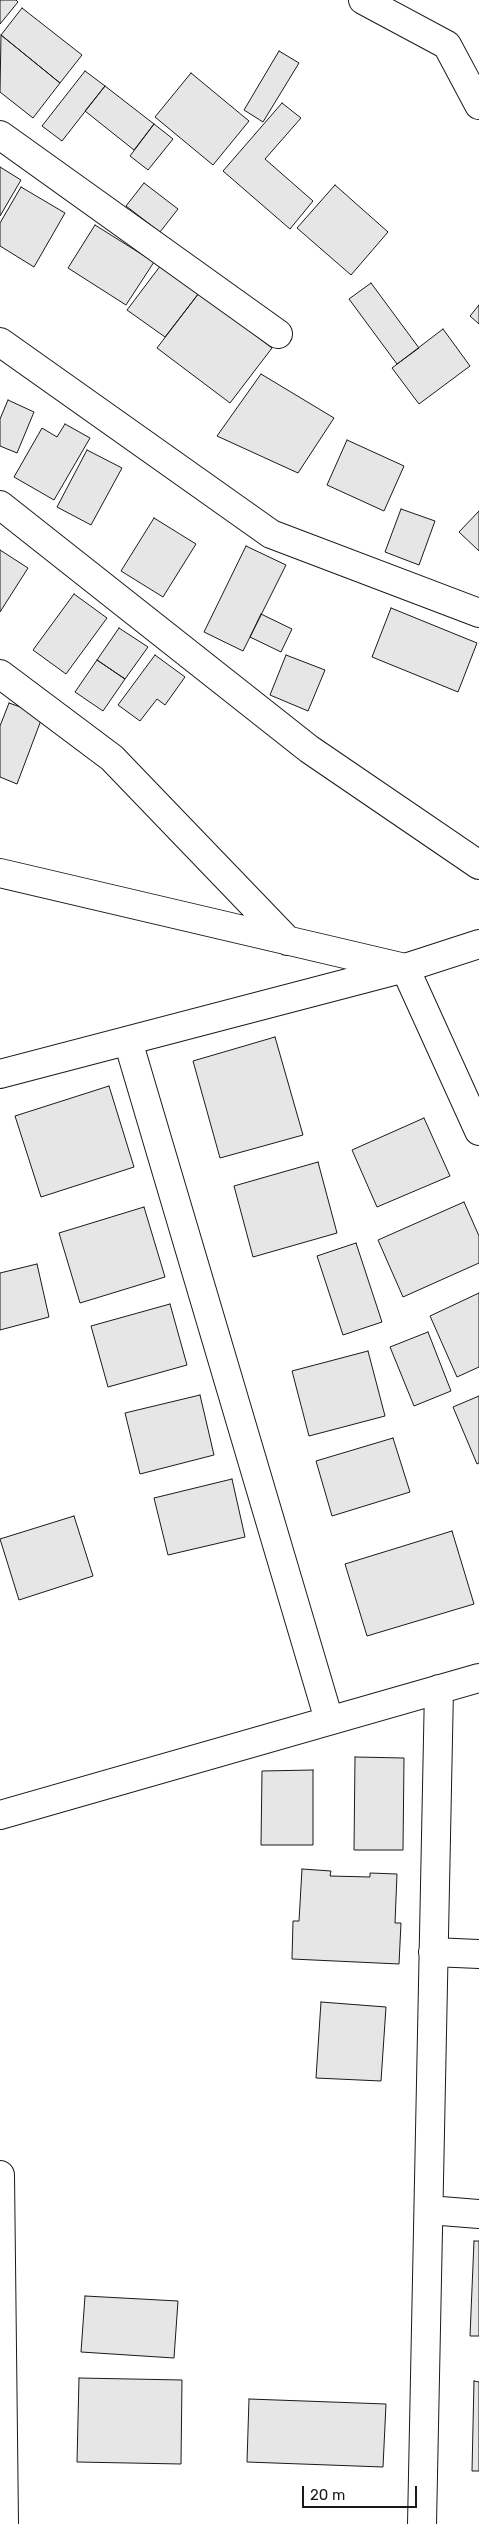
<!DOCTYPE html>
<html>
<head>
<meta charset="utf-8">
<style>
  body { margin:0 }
  #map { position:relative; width:479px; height:2524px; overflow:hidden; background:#fff; font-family:Rubik,sans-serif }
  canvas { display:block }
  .scale { position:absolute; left:302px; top:2486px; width:115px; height:22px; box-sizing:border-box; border:2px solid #1a1a1a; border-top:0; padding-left:6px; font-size:15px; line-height:18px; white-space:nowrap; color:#1a1a1a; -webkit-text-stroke:4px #fff; paint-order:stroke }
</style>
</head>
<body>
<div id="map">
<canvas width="479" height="2524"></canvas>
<div class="scale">20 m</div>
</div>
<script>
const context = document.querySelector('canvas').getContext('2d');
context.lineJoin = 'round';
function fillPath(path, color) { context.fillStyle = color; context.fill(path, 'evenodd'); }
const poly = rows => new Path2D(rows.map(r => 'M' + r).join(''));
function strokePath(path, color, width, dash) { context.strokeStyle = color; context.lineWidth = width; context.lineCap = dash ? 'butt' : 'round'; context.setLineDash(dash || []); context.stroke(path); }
const building = poly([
  [0,0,16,0,18,2,0,24,0,0],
  [22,8,82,55,60,83,1,35,22,8],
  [1,35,60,83,33,118,0,92,1,35],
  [279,51,299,63,263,122,244,110,279,51],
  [85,71,105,86,62,141,42,126,85,71],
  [191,73,249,121,213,165,155,117,191,73],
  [105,86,154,124,134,150,85,111,105,86],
  [282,103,301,118,265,159,313,201,290,229,223,171,282,103],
  [154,124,173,139,148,170,130,156,154,124],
  [0,167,21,180,0,216,0,167],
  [144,183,178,209,160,232,126,206,144,183],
  [335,185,388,232,351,275,297,228,335,185],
  [21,187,65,213,34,267,0,246,0,223,21,187],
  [95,225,154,262,126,305,68,268,95,225],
  [161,265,199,293,165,337,127,310,161,265],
  [371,283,419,348,397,364,349,299,371,283],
  [199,293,272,348,230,403,157,348,199,293],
  [479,305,479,324,470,316,479,305],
  [443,329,470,366,419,404,392,368,443,329],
  [261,374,334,418,298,473,217,436,261,374],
  [8,400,34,412,17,453,0,446,0,419,8,400],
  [65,424,90,438,54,500,14,477,42,428,57,437,65,424],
  [347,440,404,466,384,511,327,485,347,440],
  [87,450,122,468,91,525,57,507,87,450],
  [401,509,435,521,419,565,385,552,401,509],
  [479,511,479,551,459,532,479,511],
  [154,518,196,544,163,597,121,571,154,518],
  [246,546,286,565,243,651,204,632,246,546],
  [0,550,28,568,0,612,0,550],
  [74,594,107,618,66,674,33,650,74,594],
  [391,608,477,643,458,692,372,657,391,608],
  [261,614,292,629,281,652,250,637,261,614],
  [119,628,148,647,125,679,97,660,119,628],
  [155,655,185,677,165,705,157,699,140,721,118,705,155,655],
  [286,655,325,670,308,711,270,695,286,655],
  [97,660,125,679,103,711,75,692,97,660],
  [9,703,43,715,17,784,0,777,0,726,9,703],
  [275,1037,303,1135,220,1158,193,1061,275,1037],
  [109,1086,134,1167,41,1197,15,1116,109,1086],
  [424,1118,450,1176,377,1207,352,1150,424,1118],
  [318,1162,337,1233,253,1257,234,1186,318,1162],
  [464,1202,479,1236,479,1263,403,1297,378,1240,464,1202],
  [144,1207,165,1277,80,1303,59,1233,144,1207],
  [356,1243,382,1322,343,1335,317,1256,356,1243],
  [37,1264,49,1317,0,1330,0,1273,37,1264],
  [479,1293,479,1367,457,1377,430,1316,479,1293],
  [170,1304,187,1365,108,1387,91,1326,170,1304],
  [428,1332,451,1391,414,1406,390,1347,428,1332],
  [368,1351,385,1416,309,1436,292,1371,368,1351],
  [200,1395,214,1455,140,1474,125,1413,200,1395],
  [479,1396,479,1463,477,1464,453,1407,479,1396],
  [393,1438,410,1492,332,1516,316,1461,393,1438],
  [232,1479,245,1537,168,1555,154,1498,232,1479],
  [74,1516,93,1576,19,1600,0,1539,74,1516],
  [452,1531,474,1604,367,1636,345,1564,452,1531],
  [355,1757,404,1758,403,1850,354,1850,355,1757],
  [313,1770,313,1845,261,1845,262,1771,313,1770],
  [302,1869,331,1871,330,1876,370,1877,370,1873,397,1874,395,1923,401,1923,399,1964,292,1959,293,1921,299,1921,302,1869],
  [321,2002,386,2007,381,2081,316,2078,321,2002],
  [474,2241,479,2241,479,2336,470,2336,474,2241],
  [85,2296,178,2301,174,2358,81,2352,85,2296],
  [79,2378,182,2380,181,2464,77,2462,79,2378],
  [474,2381,479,2382,479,2471,472,2471,474,2381],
  [249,2399,386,2404,383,2467,247,2462,249,2399]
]);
const minor = poly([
  [363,0,447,45,479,105],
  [0,135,278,334],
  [0,342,271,534,479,613],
  [0,505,309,749,479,865],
  [0,674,112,758,288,941],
  [0,873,405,968,479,1131],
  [128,1041,329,1720],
  [0,1815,479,1678],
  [433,1952,479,1954],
  [0,2175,4,2524],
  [429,2210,479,2214],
  [422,2524,439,1689]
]);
const secondary = poly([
  [0,1074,405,968,479,944]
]);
fillPath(building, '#e6e6e6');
strokePath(building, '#1a1a1a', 1);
strokePath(minor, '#1a1a1a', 30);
strokePath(secondary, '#1a1a1a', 30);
strokePath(minor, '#fff', 28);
strokePath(secondary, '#fff', 28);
</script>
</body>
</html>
